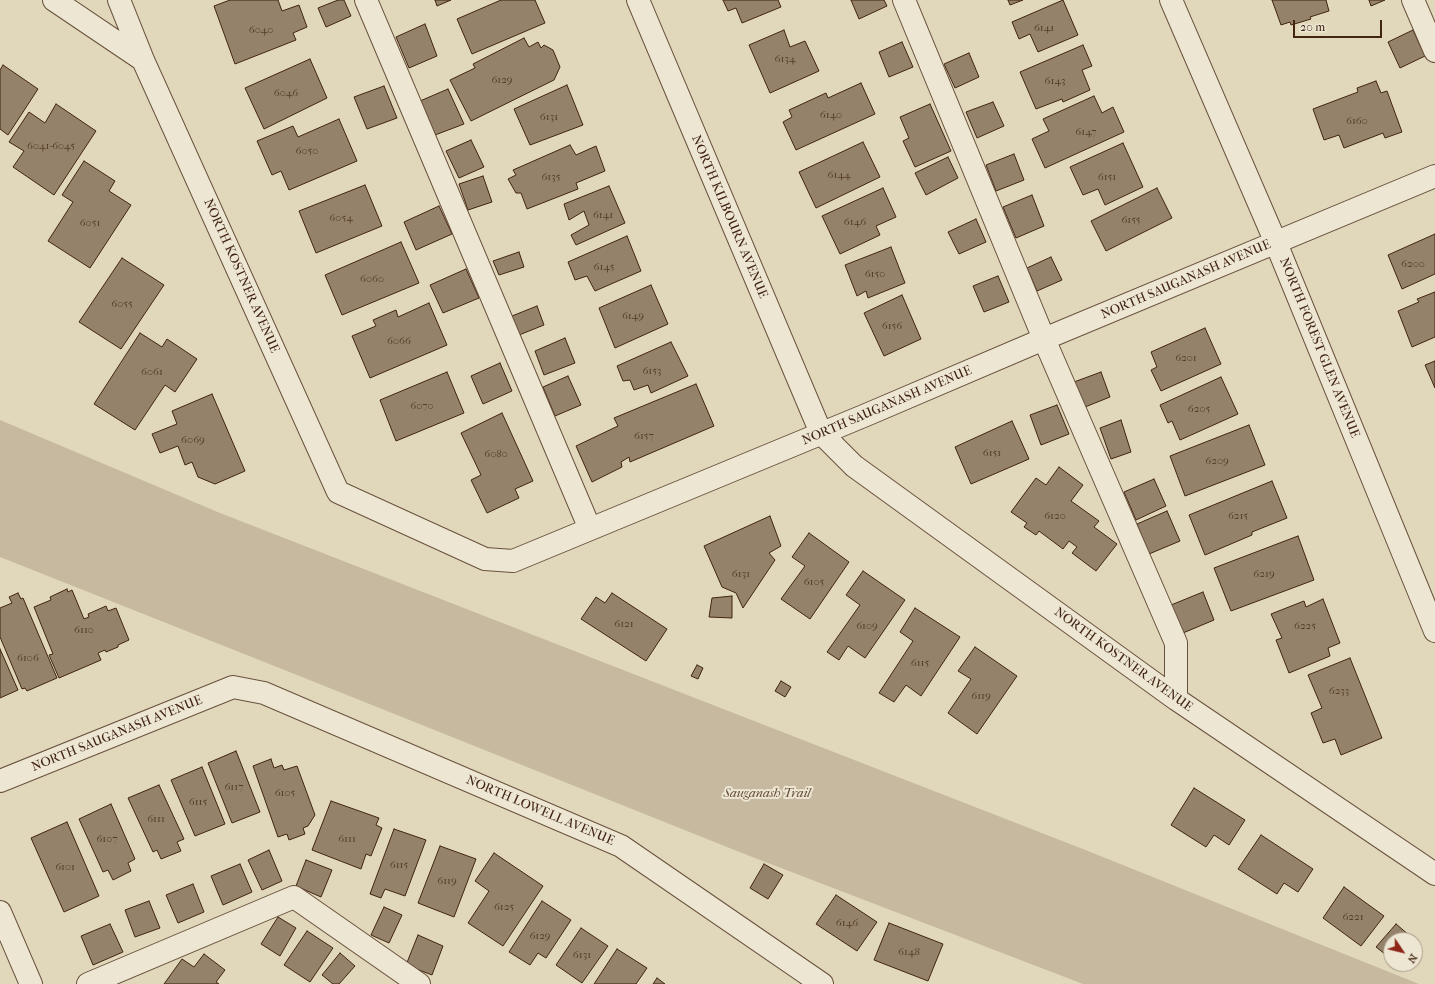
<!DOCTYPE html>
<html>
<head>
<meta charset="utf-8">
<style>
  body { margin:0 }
  #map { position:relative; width:1435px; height:984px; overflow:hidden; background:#e1d8bc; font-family:"IM FELL French Canon",serif }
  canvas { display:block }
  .north { position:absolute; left:1383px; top:932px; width:40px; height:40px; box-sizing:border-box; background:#ece6d3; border:1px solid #a89885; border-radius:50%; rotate:125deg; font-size:11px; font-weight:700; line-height:16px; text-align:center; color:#412411 }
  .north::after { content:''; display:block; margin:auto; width:14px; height:18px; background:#8f2418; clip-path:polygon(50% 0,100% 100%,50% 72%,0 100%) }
  .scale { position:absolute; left:1293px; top:20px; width:89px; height:18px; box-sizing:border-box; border:2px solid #412411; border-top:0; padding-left:5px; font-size:12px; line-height:14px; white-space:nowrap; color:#412411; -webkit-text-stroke:3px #ece6d3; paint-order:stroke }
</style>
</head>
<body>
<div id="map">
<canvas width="1435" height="984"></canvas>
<div class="north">N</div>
<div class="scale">20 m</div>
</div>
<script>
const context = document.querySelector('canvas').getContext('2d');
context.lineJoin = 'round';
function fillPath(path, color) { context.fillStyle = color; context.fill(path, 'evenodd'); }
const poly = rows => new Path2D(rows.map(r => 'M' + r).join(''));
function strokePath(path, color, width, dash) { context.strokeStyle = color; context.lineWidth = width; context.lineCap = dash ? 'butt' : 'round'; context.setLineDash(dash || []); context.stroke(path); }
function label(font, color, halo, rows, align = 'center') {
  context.font = font + ' "IM FELL French Canon",serif'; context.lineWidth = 4; context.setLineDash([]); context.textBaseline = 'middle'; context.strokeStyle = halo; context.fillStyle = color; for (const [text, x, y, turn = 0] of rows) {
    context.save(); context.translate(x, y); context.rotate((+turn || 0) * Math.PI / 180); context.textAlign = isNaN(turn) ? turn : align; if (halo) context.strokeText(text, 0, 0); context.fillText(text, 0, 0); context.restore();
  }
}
const green = poly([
  [0,420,220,513,1088,851,1419,984,1083,984,742,853,302,677,0,557]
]);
const building = poly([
  [230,0,278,0,282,11,299,5,307,27,293,33,296,40,235,64,214,6,230,0],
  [338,0,344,0,351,16,326,27,318,8,338,0],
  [435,0,451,0,437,6,435,0],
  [501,0,535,0,545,23,472,54,457,19,501,0],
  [723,0,778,0,781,7,742,23,736,8,728,11,723,0],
  [851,0,884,0,887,6,859,19,851,0],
  [1008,0,1023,0,1010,5,1008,0],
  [1063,0,1078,35,1038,52,1030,34,1019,39,1012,22,1063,0],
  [1272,0,1326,0,1329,11,1310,17,1311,19,1291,25,1290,22,1281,25,1272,0],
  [1369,0,1385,0,1371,6,1369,0],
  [425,24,437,56,409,68,396,37,425,24],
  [784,30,790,47,805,41,819,71,770,93,749,45,784,30],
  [1413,30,1425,56,1400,68,1388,42,1413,30],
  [524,38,529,47,538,42,541,48,544,45,553,50,560,67,554,80,471,121,450,80,475,68,473,64,524,38],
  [902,42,913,67,889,77,879,52,902,42],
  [1083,45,1092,66,1082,70,1090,90,1063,102,1062,99,1036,109,1020,72,1083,45],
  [969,53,979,77,955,88,944,64,969,53],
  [310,59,327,98,264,129,245,88,310,59],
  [3,65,38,89,8,135,0,129,0,70,3,65],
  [1376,81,1381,93,1387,91,1402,132,1385,138,1383,133,1344,148,1339,135,1324,140,1313,109,1358,92,1357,88,1376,81],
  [861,83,875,114,796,150,783,122,792,117,789,110,826,93,828,98,861,83],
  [567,85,583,125,530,145,514,109,567,85],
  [384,86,397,118,367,129,354,97,384,86],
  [448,89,464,124,435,135,420,101,448,89],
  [1094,96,1102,113,1113,107,1124,132,1045,168,1032,139,1049,131,1043,119,1094,96],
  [993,102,1004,126,977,138,966,112,993,102],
  [56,104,96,131,54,195,13,167,24,151,9,142,29,112,45,123,56,104],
  [930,104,951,151,915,167,903,141,909,138,900,117,930,104],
  [339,119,357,161,289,190,281,171,272,175,257,141,293,126,298,137,339,119],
  [471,140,484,167,459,178,446,151,471,140],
  [863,142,880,177,816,208,799,172,863,142],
  [1123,143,1143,187,1105,205,1098,189,1083,195,1070,167,1123,143],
  [570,145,576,155,596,146,605,171,576,183,578,189,527,209,521,193,516,193,508,179,516,175,513,170,570,145],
  [1014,154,1024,180,996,191,986,165,1014,154],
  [948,157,958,178,926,195,915,173,948,157],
  [84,161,115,181,109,191,131,205,90,268,48,241,73,202,62,195,84,161],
  [483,176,492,202,468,210,459,184,483,176],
  [365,185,382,226,316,253,299,211,365,185],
  [609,186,625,223,576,245,571,235,589,225,584,211,569,220,564,204,609,186],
  [883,188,896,217,876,226,880,235,840,254,822,216,883,188],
  [1157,188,1172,218,1106,251,1091,221,1157,188],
  [1032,195,1044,226,1016,238,1003,207,1032,195],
  [439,206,452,234,416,250,404,222,439,206],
  [976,219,986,242,959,254,948,232,976,219],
  [1435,234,1435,274,1402,289,1388,255,1435,234],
  [627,236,641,271,595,291,587,276,575,280,568,262,627,236],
  [401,242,419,283,342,315,325,275,401,242],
  [891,247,905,283,868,298,866,291,857,296,845,265,891,247],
  [519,252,524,267,499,275,493,261,519,252],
  [1051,257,1062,280,1037,291,1027,268,1051,257],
  [122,258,164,285,121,349,79,322,122,258],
  [466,269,479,298,443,313,430,285,466,269],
  [998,276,1009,302,984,312,973,286,998,276],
  [651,285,668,324,615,348,599,308,651,285],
  [1435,292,1435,337,1412,347,1398,311,1419,302,1417,299,1435,292],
  [902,295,921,339,884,356,864,313,902,295],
  [429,303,447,345,370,378,352,336,376,326,373,320,396,310,398,317,429,303],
  [537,306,544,325,519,335,512,316,537,306],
  [1205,328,1221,364,1161,391,1151,370,1157,367,1151,352,1205,328],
  [140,333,162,347,167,339,197,359,175,392,165,385,135,430,94,404,140,333],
  [565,338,575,363,544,375,535,351,565,338],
  [671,342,688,376,651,393,648,385,634,390,630,380,623,381,617,366,671,342],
  [1435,361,1435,388,1425,365,1435,361],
  [500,363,512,391,483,404,471,376,500,363],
  [447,372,464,413,396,441,380,400,447,372],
  [1101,372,1110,397,1085,407,1074,382,1101,372],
  [568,376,581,405,555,416,543,387,568,376],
  [1221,377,1238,414,1180,440,1172,421,1168,423,1160,405,1221,377],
  [696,384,714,426,630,462,629,457,621,462,622,467,592,482,576,446,618,426,614,418,696,384],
  [212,394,245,471,215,484,198,477,192,462,185,465,178,446,160,453,152,434,177,424,172,411,212,394],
  [1057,405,1069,434,1041,445,1030,415,1057,405],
  [502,413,533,481,515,489,519,498,487,513,471,480,481,475,461,433,502,413],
  [1121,420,1131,452,1111,459,1100,428,1121,420],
  [1012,421,1029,459,971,484,955,447,1012,421],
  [1249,425,1265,465,1185,496,1170,456,1249,425],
  [1059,467,1083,485,1071,501,1099,521,1094,527,1117,544,1096,571,1072,553,1077,547,1069,541,1063,549,1039,531,1036,535,1024,527,1027,523,1011,512,1036,478,1046,485,1059,467],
  [1154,479,1166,506,1136,520,1124,492,1154,479],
  [1272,481,1287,518,1252,532,1252,535,1205,555,1189,515,1272,481],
  [1167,511,1180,541,1149,554,1137,524,1167,511],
  [770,516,781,546,769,553,775,560,743,608,736,593,722,587,704,546,770,516],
  [809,533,849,562,810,619,781,599,805,566,792,557,809,533],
  [1298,536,1314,580,1231,611,1214,568,1298,536],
  [863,571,905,600,865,658,848,646,839,660,827,652,860,605,846,595,863,571],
  [67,589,68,592,72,590,84,619,89,617,88,614,106,606,108,611,116,608,129,640,118,645,118,647,106,652,105,650,98,653,101,660,59,678,49,655,53,654,34,607,51,600,50,597,67,589],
  [1203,592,1214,620,1183,633,1171,605,1203,592],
  [18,593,21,599,23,598,57,678,27,691,25,688,22,689,0,637,0,608,12,603,9,597,18,593],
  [612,593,667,629,646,661,581,619,596,597,605,603,612,593],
  [732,596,732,618,709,617,712,598,732,596],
  [1323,599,1340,643,1328,648,1330,656,1289,673,1276,640,1282,638,1271,614,1304,601,1306,607,1323,599],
  [915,608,960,637,921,696,906,685,894,702,879,693,913,641,900,632,915,608],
  [975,647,1017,676,977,734,948,713,971,679,958,671,975,647],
  [0,649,18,690,0,698,0,649],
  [1350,658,1382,738,1341,755,1335,739,1323,743,1311,713,1322,708,1308,675,1350,658],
  [697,665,703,668,698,679,691,676,697,665],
  [781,681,791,687,785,697,775,691,781,681],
  [236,751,260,812,232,823,208,763,236,751],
  [271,759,274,768,282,765,284,770,297,766,315,815,308,826,303,828,305,834,289,840,287,834,278,837,253,766,271,759],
  [202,767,225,824,195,836,171,780,202,767],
  [159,785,184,839,177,842,181,851,161,859,157,850,153,852,128,798,159,785],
  [1194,788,1245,820,1229,845,1214,835,1206,847,1171,825,1194,788],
  [331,801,379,818,376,825,382,828,371,856,366,854,361,869,312,850,331,801],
  [111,804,135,859,128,863,131,871,113,880,108,870,103,872,79,819,111,804],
  [67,822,99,896,64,912,31,838,67,822],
  [394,829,426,840,405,896,385,889,381,898,370,894,394,829],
  [1261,835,1313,869,1298,892,1284,883,1277,894,1238,869,1261,835],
  [440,846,476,859,454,917,418,903,440,846],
  [269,850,282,881,262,890,248,860,269,850],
  [494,853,543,886,503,946,468,923,489,891,475,881,494,853],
  [306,860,332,870,321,897,296,886,306,860],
  [240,864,252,892,223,905,211,876,240,864],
  [764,864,783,875,768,899,750,888,764,864],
  [193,884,204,912,178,923,166,895,193,884],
  [1344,887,1384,916,1361,946,1323,918,1344,887],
  [836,895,877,922,857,951,816,924,836,895],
  [149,901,160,928,135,937,125,910,149,901],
  [542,901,571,920,546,958,538,953,530,965,509,952,542,901],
  [384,907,402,915,389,943,371,935,384,907],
  [278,917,296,928,280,956,261,944,278,917],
  [889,923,943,944,928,981,874,960,889,923],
  [110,924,123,952,93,965,81,936,110,924],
  [1396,924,1409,935,1405,940,1391,940,1390,958,1376,947,1396,924],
  [581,928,608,946,582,983,556,965,581,928],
  [307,931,333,948,310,982,284,965,307,931],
  [418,935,443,946,432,975,406,965,418,935],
  [617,949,647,968,636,984,594,984,617,949],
  [340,953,355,966,339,984,333,984,322,975,340,953],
  [204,954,225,970,216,982,219,984,164,984,182,959,194,967,204,954],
  [657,978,665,984,653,984,657,978]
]);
const minor = poly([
  [54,0,143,60],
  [119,0,143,60,338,492,485,559,513,561,866,415,1044,339,1435,176],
  [366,0,590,529],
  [638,0,821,433,854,466,1176,699,1435,874],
  [904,0,1044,339,1176,643,1176,699],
  [1171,0,1276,243,1435,631],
  [1413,0,1435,51],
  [0,781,233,687,264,693,621,846,822,984],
  [0,912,31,984],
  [88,984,294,897,419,984]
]);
const numberNames = [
  ["6141",1044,28],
  ["6040",261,30],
  ["6134",785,59],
  ["6129",502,80],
  ["6143",1055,81],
  ["6046",286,93],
  ["6140",831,115],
  ["6131",549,117],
  ["6160",1357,121],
  ["6147",1086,132],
  ["6041-6045",51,146],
  ["6050",307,151],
  ["6144",839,175],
  ["6135",551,177],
  ["6151",1107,177],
  ["6141",603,215],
  ["6054",341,218],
  ["6155",1131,220],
  ["6146",855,222],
  ["6051",90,223],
  ["6200",1413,264],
  ["6145",604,267],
  ["6150",875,274],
  ["6060",372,279],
  ["6055",122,304],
  ["6149",633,316],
  ["6156",892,326],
  ["6066",399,341],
  ["6201",1186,358],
  ["6153",652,371],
  ["6061",152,372],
  ["6070",422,406],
  ["6205",1199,409],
  ["6157",644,436],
  ["6069",193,440],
  ["6151",992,453],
  ["6080",496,454],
  ["6209",1217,461],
  ["6120",1055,516],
  ["6215",1238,516],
  ["6131",741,574],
  ["6219",1264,574],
  ["6105",814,582],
  ["6121",624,624],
  ["6109",867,626],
  ["6225",1305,626],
  ["6110",84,630],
  ["6106",28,658],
  ["6115",920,663],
  ["6233",1339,691],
  ["6119",981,696],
  ["6117",234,787],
  ["6105",285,793],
  ["6115",198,802],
  ["6111",156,819],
  ["6107",107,839],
  ["6111",347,839],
  ["6115",399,865],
  ["6101",65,867],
  ["6119",447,881],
  ["6125",504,907],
  ["6221",1353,917],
  ["6146",847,923],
  ["6129",540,936],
  ["6148",909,952],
  ["6131",582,955]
];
const streetNames = [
  ["NORTH KILBOURN AVENUE",729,217,67],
  ["NORTH KOSTNER AVENUE",241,276,66],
  ["NORTH SAUGANASH AVENUE",1186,280,-23],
  ["NORTH FOREST GLEN AVENUE",1319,348,68],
  ["NORTH SAUGANASH AVENUE",887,406,-23],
  ["NORTH KOSTNER AVENUE",1123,660,36],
  ["NORTH SAUGANASH AVENUE",117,734,-22],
  ["NORTH LOWELL AVENUE",540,811,23]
];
const parkNames = [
  ["Sauganash Trail",767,794]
];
fillPath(green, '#c6b99f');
fillPath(building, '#94826a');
strokePath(building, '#412411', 1);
strokePath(minor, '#69513c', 24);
strokePath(minor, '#ece6d3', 22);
label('11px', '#563c27', null, numberNames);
label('13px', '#412411', '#ece6d3', streetNames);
label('italic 13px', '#624934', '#ece6d3', parkNames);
</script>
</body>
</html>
